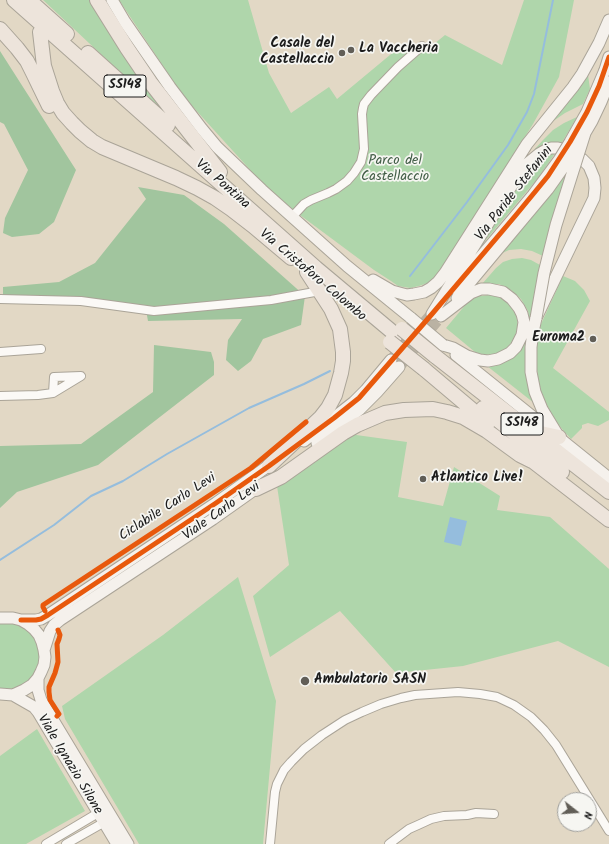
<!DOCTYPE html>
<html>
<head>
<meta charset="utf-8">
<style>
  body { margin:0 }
  #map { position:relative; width:609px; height:844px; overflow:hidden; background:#e2d8c5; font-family:Kalam,sans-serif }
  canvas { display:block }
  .north { position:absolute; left:557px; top:792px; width:40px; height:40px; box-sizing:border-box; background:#f6f6f2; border:1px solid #9f9f9c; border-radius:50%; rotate:107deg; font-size:11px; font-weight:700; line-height:16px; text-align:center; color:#1c1c1c }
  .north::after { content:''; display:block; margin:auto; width:14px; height:18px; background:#615e57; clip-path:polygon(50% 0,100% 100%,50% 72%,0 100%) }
</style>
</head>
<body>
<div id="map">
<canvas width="609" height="844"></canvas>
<div class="north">N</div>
</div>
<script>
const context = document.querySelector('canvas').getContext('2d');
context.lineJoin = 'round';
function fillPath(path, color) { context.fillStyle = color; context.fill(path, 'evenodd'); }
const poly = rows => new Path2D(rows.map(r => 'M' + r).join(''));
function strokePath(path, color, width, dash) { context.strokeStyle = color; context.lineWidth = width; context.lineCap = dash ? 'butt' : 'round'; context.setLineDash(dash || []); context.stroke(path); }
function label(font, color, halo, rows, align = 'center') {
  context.font = font + ' Kalam,sans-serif'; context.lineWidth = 3.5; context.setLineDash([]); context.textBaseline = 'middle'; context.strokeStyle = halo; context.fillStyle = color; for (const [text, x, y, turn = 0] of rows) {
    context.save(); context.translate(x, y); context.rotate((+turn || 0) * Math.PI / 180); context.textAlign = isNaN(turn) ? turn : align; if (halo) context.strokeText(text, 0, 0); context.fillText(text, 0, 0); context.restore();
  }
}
const green = poly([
  [43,0,106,0,165,90,186,114,167,116],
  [119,0,248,0,269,73,291,113,329,87,337,99,402,45,428,49,445,35,502,65,524,0,574,0,559,77,533,124,444,265,433,281,419,286,410,288,398,286,391,281,374,270,273,195,183,96],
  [588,75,590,89,583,104,565,113,549,124],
  [577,117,561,144,542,146,534,150,543,140,553,130,564,123],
  [556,152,538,178,470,259,528,168,545,155],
  [569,169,543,256,532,251,521,249,509,250,498,255],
  [522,258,531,260,540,265,530,325,528,311,521,299,511,290,499,284,482,284,496,268,503,262,512,259],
  [563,276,575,281,584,290,590,301,553,368,609,412,609,420,598,426,588,423,582,425,582,428,571,439,562,429,553,417,546,403,541,391,538,377,536,362,537,340,541,324],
  [489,295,495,295,500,297,508,303,514,311,516,315,518,325,517,330,514,339,508,347,504,350,495,354,485,355,475,352,446,328,467,303,475,297,480,296],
  [527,338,534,403,487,366,500,364,511,359,520,350],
  [349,434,407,442,398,497,443,506,454,467,500,496,497,510,550,517,609,569,609,667,558,641,463,666,396,673,340,611,270,657,253,596,289,565,277,486],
  [238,577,276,701,263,844,139,844,65,719,62,706,163,635],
  [10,623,21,625,30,631,37,640,40,651,40,661,36,672,30,680,20,686,10,689,0,688,0,624],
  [37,729,85,811,26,844,0,844,0,756]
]);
const forest = poly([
  [0,51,76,170,54,222,39,234,12,237,3,233,5,218,28,170,4,124,0,122],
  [138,187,184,195,224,224,305,296,301,325,263,339,251,361,238,371,226,360,228,340,242,319,148,321,146,310,101,304,3,299,3,287,59,282,95,263,146,199],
  [154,345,211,352,214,362,214,375,98,465,17,492,0,508,0,446,81,444,153,392]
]);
const water = poly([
  [450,517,467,521,461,546,444,542]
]);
const stream = poly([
  [410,276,467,202,508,145,527,112,534,94,553,0],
  [0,560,54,525,91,496,123,481,167,454,249,408,304,384,330,371]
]);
const secondaryTunnel = poly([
  [391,360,430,316],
  [399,367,437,321]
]);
const street = poly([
  [292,217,304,204,311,200,328,193,336,189,347,181,354,173,361,162,364,149,362,114,363,108,364,104,371,95,398,67,422,46],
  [0,299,81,301,154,311,271,300,320,291],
  [0,352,41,349],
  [0,396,38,395,53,393,81,376,54,377,53,393],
  [46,844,98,813],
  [66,844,103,823],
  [270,844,275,792,277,784,284,770,291,762,304,749,322,735,345,720,362,712,381,704,401,698,415,695,458,692,480,694,497,697,514,705,531,717,544,730,556,745,609,831],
  [389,844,409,829,418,825,431,819,444,816,467,815,476,813,494,814]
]);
const secondary = poly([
  [112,0,125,22,170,87,202,129,217,147,262,190,347,266,411,318],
  [605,70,609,57],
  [373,280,392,291,407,295,414,294,424,292,431,288,438,282,445,273,527,144,573,87,582,74,599,43,609,20],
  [454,288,501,233],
  [457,298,507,238],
  [432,314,510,188,528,163,539,154,546,150,551,148,558,148,567,150,577,155,582,159,589,166,594,178,595,188,594,198,536,318,533,332,531,347,531,372,535,392,542,409,559,437],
  [441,316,471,293,481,289,489,289,503,292,512,299,519,308,522,314,524,322,522,335,516,347,510,353,498,359,488,361,480,360,467,356,453,348,443,345],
  [456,355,609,478],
  [304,441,354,402,366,390,391,360],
  [317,443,359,410,377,392,399,367],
  [0,618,13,618,21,620,28,624,34,629,39,635,42,642,44,650,45,657,44,665,41,672,38,678,32,685,24,690,13,695,0,694],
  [21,620,36,620,41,619,48,615,216,503,275,461],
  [44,650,50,631,54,625,60,620,213,519,261,485],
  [38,678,38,690,41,700,128,844],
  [13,695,34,707,38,712,117,844]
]);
const highway = poly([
  [14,0,316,268,396,335],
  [29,0,67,34],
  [97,0,127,48,150,82,220,172],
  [0,29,17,48,27,61,33,73,49,106],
  [40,32,44,66,52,91,57,103,63,113,72,123,80,131,92,141,102,147,176,178,197,188,215,198,231,209,253,226,291,258],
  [88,53,168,125],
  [435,356,609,492],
  [424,369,488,423],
  [483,408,562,472],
  [536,432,559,437],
  [526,456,609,520],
  [269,466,321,417,328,408,335,395,341,373,343,361,343,352,340,329,331,309,307,272],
  [256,489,281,477,343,433,357,425,385,413,404,410,433,409,447,412,463,417,487,431,520,455,532,461]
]);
const secondaryBridge = poly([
  [501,233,533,195,559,160,570,142,587,112,605,70],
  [507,238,548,189,572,155,592,121,601,102,609,82],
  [411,318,443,345],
  [536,318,544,273,556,225,585,133]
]);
const highwayBridge = poly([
  [402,329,435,356],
  [390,342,424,369]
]);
const cycleway = poly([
  [45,611,43,607,43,605,251,468,306,422],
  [21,620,36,620,41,619,48,615,216,503,269,466,334,418,359,398,432,314,516,215,548,176,570,142,587,112,599,86,609,57],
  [57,716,59,714,50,700,49,692,49,687,55,673,58,662,57,644,59,639,60,635,58,630]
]);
const markers = [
  [351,50,4,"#615e57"],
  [342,53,4,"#615e57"],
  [593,339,4,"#615e57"],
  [423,479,4,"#615e57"],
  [305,681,5,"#615e57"]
];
const shields = [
  [125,86,42],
  [522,424,42]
];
const shieldNames = [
  ["SS148",125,86],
  ["SS148",522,424]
];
const poiNames = [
  ["Casale del",334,45,"right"],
  ["Castellaccio",334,61,"right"],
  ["La Vaccheria",359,50],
  ["Euroma2",585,339,"right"],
  ["Atlantico Live!",431,479],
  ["Ambulatorio SASN",314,681]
];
const parkNames = [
  ["Parco del",395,162],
  ["Castellaccio",395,178]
];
const streetNames = [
  ["Via Pontina",222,185,41],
  ["Via Paride Stefanini",515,194,-52],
  ["Via Cristoforo Colombo",312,276,40],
  ["Ciclabile Carlo Levi",168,508,-33],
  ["Viale Carlo Levi",222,512,-35],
  ["Viale Ignazio Silone",69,765,59]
];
fillPath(green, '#afd6ab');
fillPath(forest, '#a1c59e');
fillPath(water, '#95bddd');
strokePath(stream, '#95bddd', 2);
strokePath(secondaryTunnel, '#bab2a3', 11, [11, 5.5]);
strokePath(street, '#aaa498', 10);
strokePath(secondary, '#aaa498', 13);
strokePath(highway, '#aaa498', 16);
strokePath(street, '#fbf9f6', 8);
strokePath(secondary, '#f5f1ec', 11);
strokePath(highway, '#ede4db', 14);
strokePath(secondaryBridge, '#aaa498', 13, []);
strokePath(highwayBridge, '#aaa498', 16, []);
strokePath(secondaryBridge, '#f5f1ec', 11);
strokePath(highwayBridge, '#ede4db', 14);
strokePath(cycleway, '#e8590c', 5);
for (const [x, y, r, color] of markers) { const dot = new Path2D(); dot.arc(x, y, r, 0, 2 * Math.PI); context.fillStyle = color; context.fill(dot); strokePath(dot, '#f6f6f2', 1.5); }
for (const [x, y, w] of shields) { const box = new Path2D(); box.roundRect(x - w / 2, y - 11, w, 22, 3); context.fillStyle = '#f6f6f2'; context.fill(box); strokePath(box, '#1c1c1c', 1); }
label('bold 13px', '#1c1c1c', null, shieldNames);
label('bold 14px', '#1c1c1c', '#f6f6f2', poiNames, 'left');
label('14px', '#415d46', '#f6f6f2', parkNames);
label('14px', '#1c1c1c', '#f6f6f2', streetNames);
</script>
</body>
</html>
